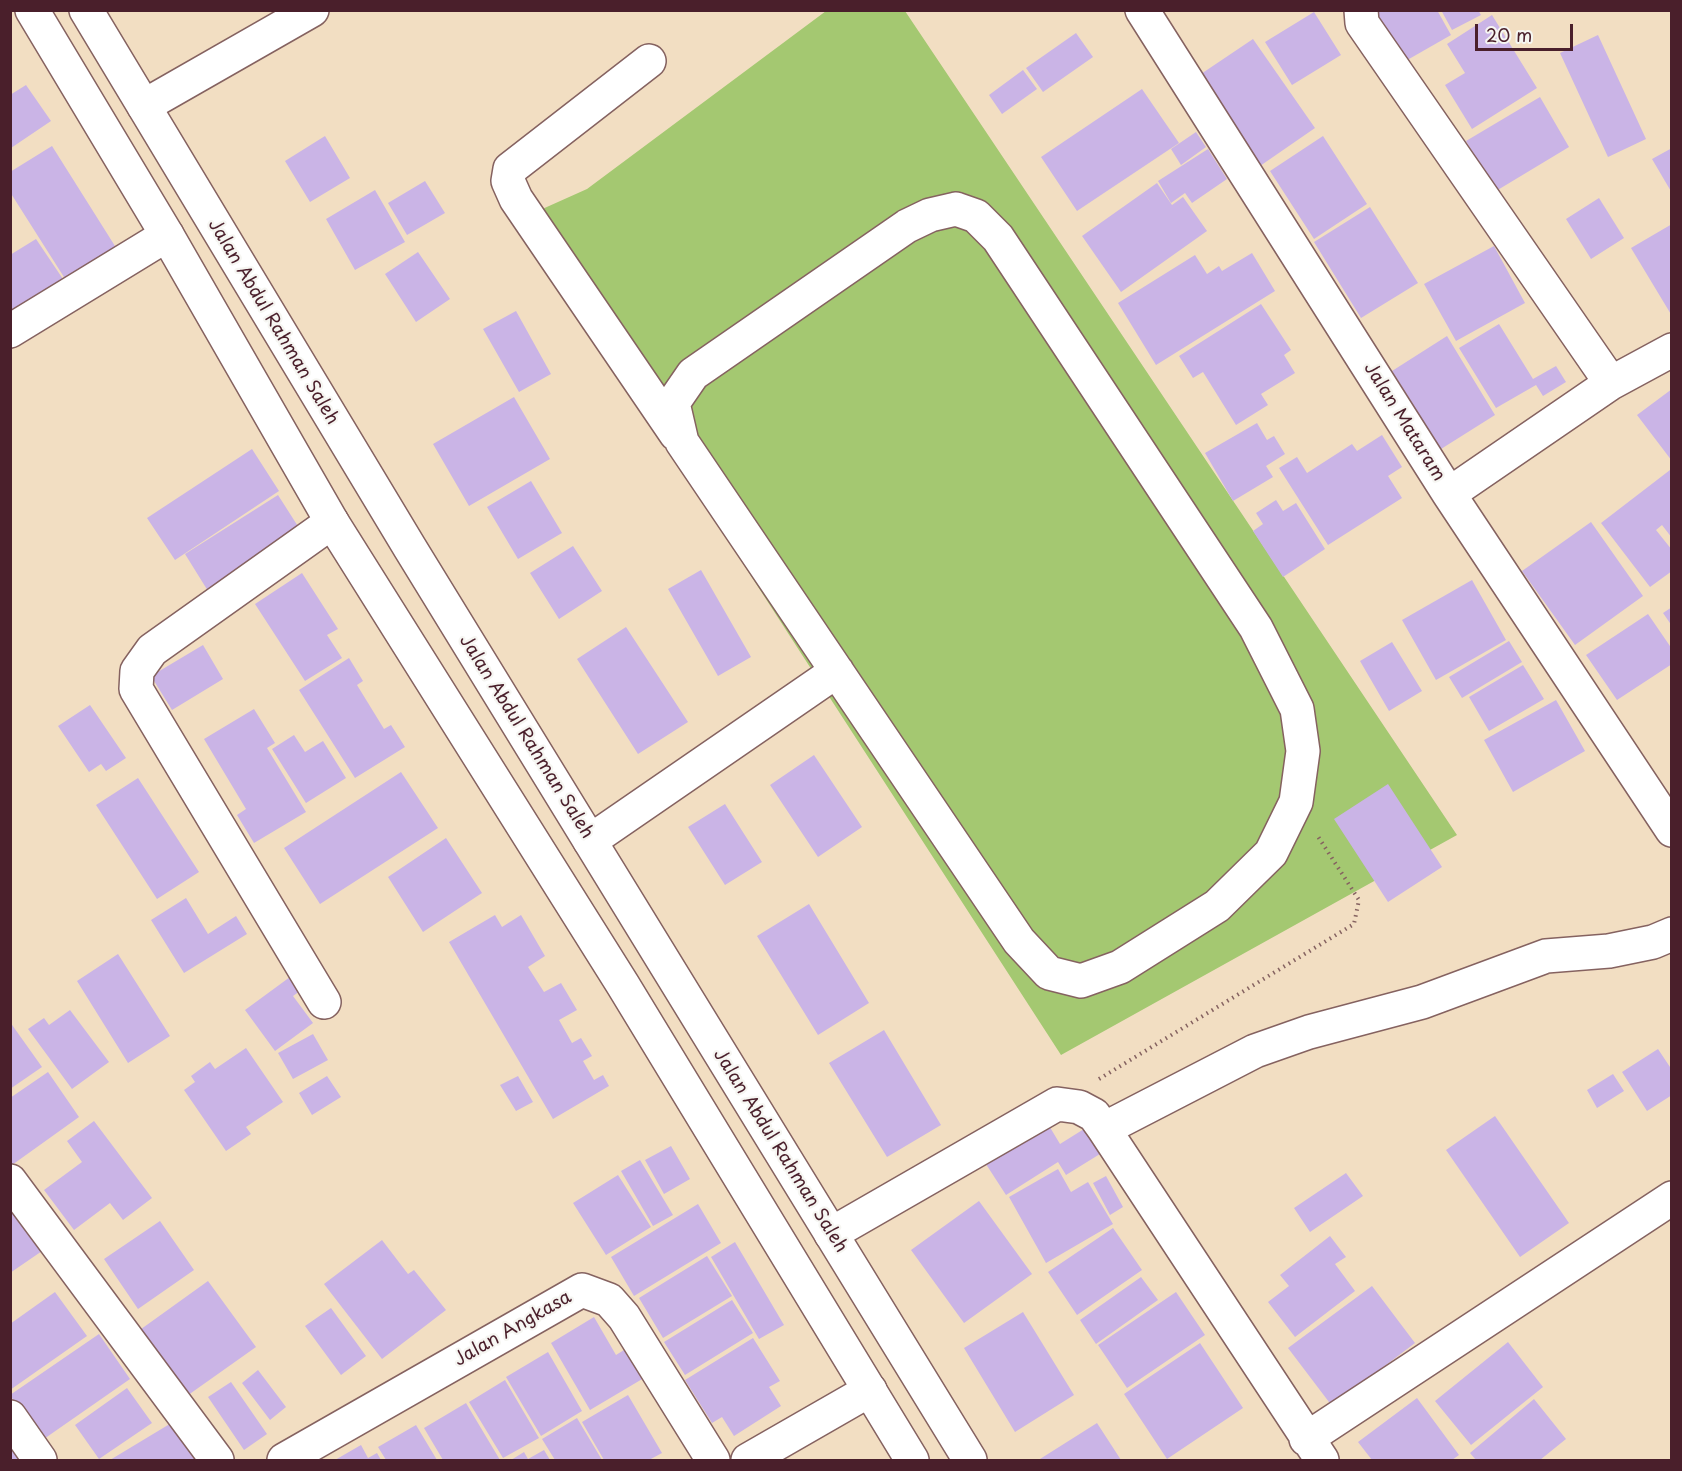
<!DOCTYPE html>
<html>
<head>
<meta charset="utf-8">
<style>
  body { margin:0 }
  #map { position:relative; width:1682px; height:1471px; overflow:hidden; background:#f2dec2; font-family:"Playpen Sans",sans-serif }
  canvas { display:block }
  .frame { position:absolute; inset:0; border:12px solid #4a1f2b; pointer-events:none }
  .scale { position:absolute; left:1475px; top:24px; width:98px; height:27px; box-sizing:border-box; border:3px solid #4a1f2b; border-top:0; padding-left:8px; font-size:18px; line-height:21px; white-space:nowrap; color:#4a1f2b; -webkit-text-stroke:4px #f6f6f2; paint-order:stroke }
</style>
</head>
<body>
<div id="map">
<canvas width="1682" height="1471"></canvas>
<div class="frame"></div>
<div class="scale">20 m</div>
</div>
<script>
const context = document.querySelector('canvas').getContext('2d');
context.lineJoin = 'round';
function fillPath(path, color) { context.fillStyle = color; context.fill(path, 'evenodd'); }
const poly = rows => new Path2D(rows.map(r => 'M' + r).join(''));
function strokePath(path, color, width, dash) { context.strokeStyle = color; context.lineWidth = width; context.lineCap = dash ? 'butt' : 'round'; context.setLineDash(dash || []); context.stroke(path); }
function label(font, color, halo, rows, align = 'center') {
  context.font = font + ' "Playpen Sans",sans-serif'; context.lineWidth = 4.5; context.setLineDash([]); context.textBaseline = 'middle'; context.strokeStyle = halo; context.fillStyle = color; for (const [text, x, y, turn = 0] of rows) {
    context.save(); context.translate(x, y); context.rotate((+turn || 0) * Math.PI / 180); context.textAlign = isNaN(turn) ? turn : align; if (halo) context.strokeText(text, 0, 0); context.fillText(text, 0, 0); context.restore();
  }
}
const green = poly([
  [826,11,905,11,1457,835,1061,1055,520,219,587,189]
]);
const building = poly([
  [1379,10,1437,10,1451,35,1402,63,1374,14],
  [1441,10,1478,10,1481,15,1452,30],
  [1314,12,1341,55,1292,85,1265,42],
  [1492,15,1537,88,1472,129,1445,85,1465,73,1447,44],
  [1076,33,1093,57,1043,92,1026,68],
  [1598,35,1646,139,1608,157,1560,53],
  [1253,39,1315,128,1260,166,1198,76],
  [1023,70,1037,89,1002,114,989,95],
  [26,85,51,121,11,148,10,95],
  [1142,89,1179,143,1077,211,1041,157],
  [1540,97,1569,147,1496,191,1466,141],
  [1196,132,1206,147,1181,165,1171,149],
  [325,136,350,178,310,202,285,161],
  [1323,136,1367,204,1314,239,1270,171],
  [52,146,120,254,69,285,10,192,10,172],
  [1672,148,1672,193,1652,159],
  [1208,149,1227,179,1192,203,1185,193,1171,203,1158,181],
  [425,181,445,213,407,235,388,203],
  [1157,183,1172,205,1183,197,1207,231,1121,292,1082,236],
  [375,190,405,242,355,270,326,219],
  [1599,198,1624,238,1591,259,1566,219],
  [1370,207,1418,283,1361,318,1314,242],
  [1672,224,1672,316,1631,248],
  [36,239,67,285,10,321,10,255],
  [1494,246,1525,303,1456,341,1424,284],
  [418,252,450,299,416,322,385,274],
  [1252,253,1275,291,1156,365,1118,303,1195,255,1207,274,1219,266,1222,271],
  [1261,304,1291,350,1284,355,1295,373,1261,394,1268,405,1236,425,1203,372,1193,378,1179,356],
  [516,311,551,374,519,392,483,329],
  [1499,324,1533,379,1556,366,1566,382,1543,396,1536,385,1496,408,1459,348],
  [1447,336,1495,415,1441,449,1392,371],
  [1672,389,1672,461,1637,415],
  [514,397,550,459,469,506,433,444],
  [1257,423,1267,440,1274,436,1285,454,1266,466,1273,477,1233,501,1205,453],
  [1382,435,1402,467,1388,476,1402,498,1328,545,1279,468,1297,457,1307,473,1352,444,1357,451],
  [252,449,279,491,175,560,147,518],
  [1670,470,1672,538,1662,525,1656,530,1672,550,1672,571,1650,587,1601,523],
  [531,481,562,533,518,559,487,507],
  [278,495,301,531,208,591,185,554],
  [1276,500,1283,511,1296,503,1325,549,1283,577,1253,531,1263,524,1256,513],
  [1591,522,1643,596,1575,645,1522,571],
  [573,546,602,591,559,619,530,573],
  [701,570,751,657,718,676,668,589],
  [302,573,338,629,327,635,342,658,305,681,255,604],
  [1472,580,1506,640,1436,680,1402,620],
  [1672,607,1672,626,1663,613],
  [1648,614,1672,649,1672,664,1617,700,1586,655],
  [626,627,688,722,638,754,577,659],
  [1509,641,1522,662,1462,698,1449,677],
  [1392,642,1422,691,1389,711,1360,661],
  [203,645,223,679,172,710,151,676],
  [349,658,363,681,357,685,384,729,391,725,405,747,355,778,299,690],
  [1523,665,1544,699,1489,731,1469,697],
  [1556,700,1585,751,1513,792,1484,740],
  [90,705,126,758,106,771,101,764,89,772,58,726],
  [254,709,275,743,267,748,306,812,254,843,237,815,246,809,204,739],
  [294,735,305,752,323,741,346,778,306,803,272,749],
  [814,755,862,827,818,857,770,785],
  [401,772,438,828,320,904,284,848],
  [138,778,199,872,157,899,96,805],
  [1388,784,1442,867,1388,902,1334,819],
  [725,804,762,862,725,885,688,827],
  [446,838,482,893,423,932,388,877],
  [186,898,208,934,236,916,247,934,184,973,151,920],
  [809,904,869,1003,818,1035,757,936],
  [495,915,502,927,521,915,545,956,528,967,544,992,561,983,577,1010,559,1020,572,1043,581,1038,592,1056,583,1061,594,1080,603,1075,609,1086,553,1119,449,942],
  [118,954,170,1036,128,1063,77,981],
  [290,977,300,991,293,996,313,1023,275,1051,245,1010],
  [70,1010,109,1062,72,1089,28,1029,44,1018,49,1025],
  [10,1022,42,1067,10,1089],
  [884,1030,941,1125,887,1157,829,1063],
  [313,1034,328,1060,293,1079,278,1053],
  [246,1048,283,1102,246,1127,251,1134,226,1151,184,1090,195,1082,191,1076,210,1062,215,1069],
  [1658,1049,1672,1070,1672,1095,1647,1111,1622,1072],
  [48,1072,79,1117,12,1165,10,1098],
  [1613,1074,1624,1091,1597,1108,1587,1090],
  [327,1076,341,1097,312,1115,299,1093],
  [518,1076,533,1102,516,1111,500,1085],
  [1495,1116,1569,1223,1520,1257,1446,1150],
  [1045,1119,1060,1144,1092,1124,1108,1149,1066,1175,1058,1162,1006,1195,982,1158],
  [94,1121,152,1198,123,1220,110,1203,74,1230,44,1190,82,1162,67,1141],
  [671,1146,690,1179,664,1194,645,1160],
  [640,1160,673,1215,653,1226,621,1171],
  [1058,1169,1071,1192,1088,1182,1113,1224,1046,1263,1009,1197],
  [1346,1173,1363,1196,1310,1232,1294,1208],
  [618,1175,651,1227,606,1255,573,1203],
  [1106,1176,1123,1207,1110,1215,1093,1183],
  [10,1199,45,1249,10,1273],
  [979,1201,1032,1274,964,1323,911,1250],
  [698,1204,721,1243,634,1296,611,1257],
  [160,1221,194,1270,138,1309,104,1259],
  [1113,1228,1142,1270,1077,1315,1048,1272],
  [1330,1236,1346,1257,1335,1264,1355,1291,1295,1337,1268,1302,1289,1286,1280,1275],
  [382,1240,408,1274,414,1270,446,1310,382,1359,324,1284],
  [735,1242,784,1325,759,1339,711,1257],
  [707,1256,732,1296,663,1338,639,1298],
  [1141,1277,1158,1300,1096,1344,1080,1320],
  [208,1281,256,1347,184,1398,137,1332],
  [1372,1286,1415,1343,1332,1406,1288,1348],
  [55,1292,87,1336,10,1390,10,1324],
  [1176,1292,1205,1335,1127,1388,1098,1345],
  [732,1300,753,1333,685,1375,664,1342],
  [331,1308,366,1356,341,1375,305,1326],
  [1023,1312,1074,1395,1015,1432,964,1348],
  [594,1317,616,1355,632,1345,649,1375,590,1410,551,1343],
  [99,1334,130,1379,41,1441,10,1395],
  [753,1338,780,1381,769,1387,781,1406,734,1436,722,1417,712,1423,685,1380],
  [1508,1342,1543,1387,1471,1445,1435,1401],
  [1200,1343,1243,1408,1167,1459,1124,1394],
  [548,1352,582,1411,541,1436,506,1377],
  [258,1370,286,1407,270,1420,242,1383],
  [505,1380,539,1438,503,1458,469,1402],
  [231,1382,267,1434,244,1450,208,1397],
  [127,1388,152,1423,99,1459,75,1425],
  [628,1395,662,1453,649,1460,604,1460,582,1422],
  [1417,1398,1459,1455,1452,1460,1372,1460,1358,1442],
  [1534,1399,1566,1439,1540,1460,1476,1460,1470,1453],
  [466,1403,500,1460,443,1460,424,1428],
  [577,1418,602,1460,555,1460,542,1439],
  [173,1422,197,1460,110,1460],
  [1097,1423,1121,1460,1041,1460,1040,1459],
  [416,1425,437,1460,386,1460,378,1447],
  [10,1443,23,1460,10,1460],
  [361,1445,368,1458,377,1453,381,1460,335,1460],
  [544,1450,550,1460,511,1460,524,1452,528,1459]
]);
const path = poly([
  [1099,1079,1354,924,1359,900,1317,835]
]);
const minor = poly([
  [1142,10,1449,494,1672,830],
  [1361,10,1362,23,1611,383],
  [649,61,510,169,508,181,516,199,676,434],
  [144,106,312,10],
  [956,209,976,216,998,238,1256,628,1297,709,1303,751,1296,802,1271,853,1217,906,1120,967,1081,981,1049,973,1019,941,682,442,673,403,693,374,907,226,930,215,956,209],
  [10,331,167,235],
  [1449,494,1611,383,1672,350],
  [590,841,837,671],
  [324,1002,136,689,137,671,152,650,332,522],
  [1104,1129,1255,1051,1309,1032,1422,1002,1546,956,1609,951,1653,942,1672,934],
  [10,1181,217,1460],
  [831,1234,1057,1104,1079,1107,1094,1115,1104,1129,1322,1460],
  [10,1417,40,1460],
  [1306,1439,1672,1198],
  [284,1460,582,1290,609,1300,624,1317,713,1460],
  [748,1460,870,1390]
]);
const highway = poly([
  [32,10,167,235,332,522,623,985,912,1460],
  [86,10,410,548,970,1460]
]);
const streetNames = [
  ["Jalan Abdul Rahman Saleh",273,322,59],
  ["Jalan Mataram",1404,422,58],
  ["Jalan Abdul Rahman Saleh",526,737,58],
  ["Jalan Abdul Rahman Saleh",780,1151,58],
  ["Jalan Angkasa",513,1329,-30]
];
fillPath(green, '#a4c871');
fillPath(building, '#cab4e6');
strokePath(minor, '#856260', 36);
strokePath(highway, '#856260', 36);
strokePath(path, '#856260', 4, [1.5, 4.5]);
strokePath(minor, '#fff', 33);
strokePath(highway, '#fff', 33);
label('18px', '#4a1f2b', '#f6f6f2', streetNames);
</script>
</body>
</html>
